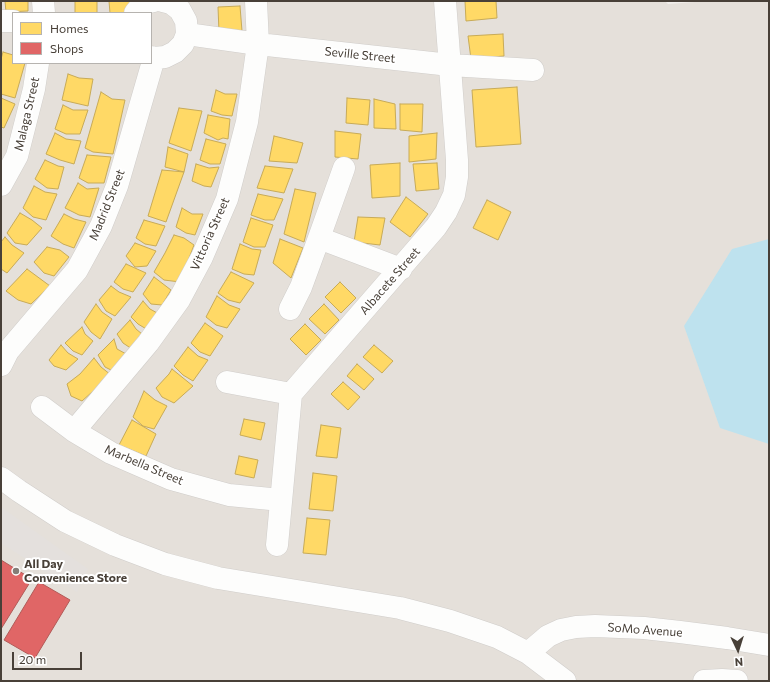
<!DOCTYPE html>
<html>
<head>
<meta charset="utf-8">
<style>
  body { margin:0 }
  #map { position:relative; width:770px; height:682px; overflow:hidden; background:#f2efec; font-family:Commissioner,sans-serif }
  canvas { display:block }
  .frame { position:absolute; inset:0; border:2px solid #484038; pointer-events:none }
  .legend { position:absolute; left:12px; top:12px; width:140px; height:52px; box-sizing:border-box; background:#fff; border:1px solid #b6b3af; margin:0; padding:5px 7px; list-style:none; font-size:12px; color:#484038 }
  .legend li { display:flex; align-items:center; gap:8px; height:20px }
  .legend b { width:20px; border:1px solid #b6b3af }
  .north { position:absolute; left:718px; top:630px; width:40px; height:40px; -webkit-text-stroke:3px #fff; paint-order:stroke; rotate:176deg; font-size:11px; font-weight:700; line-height:16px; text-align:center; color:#484038 }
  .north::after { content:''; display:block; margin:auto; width:14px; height:18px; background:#484038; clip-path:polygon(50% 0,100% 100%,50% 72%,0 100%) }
  .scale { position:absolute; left:12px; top:652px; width:70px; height:18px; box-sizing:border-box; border:2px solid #484038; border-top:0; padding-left:5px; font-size:12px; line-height:14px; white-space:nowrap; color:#484038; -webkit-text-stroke:3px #fff; paint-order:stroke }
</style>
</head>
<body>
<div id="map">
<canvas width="770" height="682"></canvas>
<div class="frame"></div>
<ul class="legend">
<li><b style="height:11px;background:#ffd966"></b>Homes</li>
<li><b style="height:11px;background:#e06666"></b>Shops</li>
</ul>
<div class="north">N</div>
<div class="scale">20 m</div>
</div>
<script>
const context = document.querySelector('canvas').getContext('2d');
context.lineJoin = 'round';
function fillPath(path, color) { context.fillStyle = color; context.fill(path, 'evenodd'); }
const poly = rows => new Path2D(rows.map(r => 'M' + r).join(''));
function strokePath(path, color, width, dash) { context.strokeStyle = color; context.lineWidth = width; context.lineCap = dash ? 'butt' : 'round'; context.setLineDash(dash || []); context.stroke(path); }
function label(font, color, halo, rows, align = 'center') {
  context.font = font + ' Commissioner,sans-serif'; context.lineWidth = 4; context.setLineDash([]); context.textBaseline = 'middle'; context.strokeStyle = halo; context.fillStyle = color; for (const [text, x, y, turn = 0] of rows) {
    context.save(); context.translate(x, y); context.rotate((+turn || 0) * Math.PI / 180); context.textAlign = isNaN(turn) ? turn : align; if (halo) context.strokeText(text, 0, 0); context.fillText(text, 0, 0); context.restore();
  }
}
const residential = poly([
  [1,1,665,1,668,4,708,1,769,1,769,681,1,681],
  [13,13,151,13,151,63,13,63]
]);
const parking = poly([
  [1,507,88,569,77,592,1,543]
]);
const water = poly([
  [769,239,769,444,720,428,684,326,732,249]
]);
const homes = poly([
  [5,1,28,1,28,11,6,12,5,1],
  [75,1,97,1,97,13,75,13,75,1],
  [109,1,131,1,132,13,110,13,109,1],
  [465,1,496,1,497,18,466,21,465,1],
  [240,6,242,31,219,32,218,7,240,6],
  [503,34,504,56,471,59,468,36,503,34],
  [3,52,13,55,13,63,25,63,15,98,1,94,1,59,3,52],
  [68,74,79,78,93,79,88,106,62,100,68,74],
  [517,87,521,144,476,147,472,90,517,87],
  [216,90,225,94,237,94,232,116,222,115,211,111,216,90],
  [101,92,112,99,125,100,113,154,93,152,85,148,101,92],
  [1,98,15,104,4,128,1,127,1,98],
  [347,98,370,100,368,125,346,123,347,98],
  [374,99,395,104,396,129,374,128,374,99],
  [400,104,423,104,422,132,400,130,400,104],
  [63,105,73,110,88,110,80,134,66,134,55,129,63,105],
  [179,108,202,111,191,151,169,143,179,108],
  [208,115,230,119,228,139,223,138,218,140,204,133,208,115],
  [335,131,361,134,358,159,335,157,335,131],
  [55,133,66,139,81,141,74,164,60,160,46,154,55,133],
  [437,133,436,159,409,162,409,136,437,133],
  [274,136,303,143,297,163,269,161,274,136],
  [206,139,226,144,220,164,210,164,200,160,206,139],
  [168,147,188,154,184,172,165,167,168,147],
  [87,155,111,157,104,183,88,183,79,178,87,155],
  [45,160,58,166,64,167,58,189,47,188,35,179,45,160],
  [400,163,400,196,372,198,370,165,400,163],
  [437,163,439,189,416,191,413,164,437,163],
  [196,164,209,168,219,167,211,187,204,186,192,181,196,164],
  [265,166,293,169,284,193,257,188,265,166],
  [162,170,184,172,166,222,148,216,162,170],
  [78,183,87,189,99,188,90,217,79,215,65,208,78,183],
  [34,186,45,192,57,194,46,220,33,217,23,208,34,186],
  [295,189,316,193,304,242,284,234,295,189],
  [258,194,283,199,274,220,265,220,251,215,258,194],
  [406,197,428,214,410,237,390,222,406,197],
  [487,200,511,212,498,240,473,228,487,200],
  [182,208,192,214,203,214,195,235,186,233,176,227,182,208],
  [20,213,32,220,42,228,27,245,15,243,7,233,20,213],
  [64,214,74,219,86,222,74,248,63,244,51,236,64,214],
  [358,217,385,218,380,245,354,242,358,217],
  [251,218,273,225,265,247,254,247,243,242,251,218],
  [144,220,165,226,156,246,145,244,136,238,144,220],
  [174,235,184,238,194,245,180,282,164,280,154,272,165,253,174,235],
  [5,237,12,245,24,253,7,273,1,269,1,242,5,237],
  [280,239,303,248,291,278,273,263,280,239],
  [135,243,156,251,147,266,135,267,126,256,135,243],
  [240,244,252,249,261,250,254,275,244,274,232,269,240,244],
  [47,247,60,250,69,257,54,276,44,273,34,262,47,247],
  [126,264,146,273,133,292,123,289,114,282,126,264],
  [27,269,50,286,31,304,18,300,6,291,27,269],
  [231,272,254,283,240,303,228,300,218,293,231,272],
  [154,277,171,290,162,305,151,304,143,294,154,277],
  [340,282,356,298,341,313,325,297,340,282],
  [111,286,119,292,131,297,115,316,106,311,99,300,111,286],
  [217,296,229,305,240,309,227,328,216,325,206,317,217,296],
  [143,301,150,309,159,314,148,330,138,324,131,317,143,301],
  [96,304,102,312,112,319,100,339,91,332,84,322,96,304],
  [324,304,339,320,325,334,309,319,324,304],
  [130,320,136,329,142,334,132,349,123,343,117,334,130,320],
  [205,323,223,336,210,356,200,352,191,343,205,323],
  [305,324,321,340,306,355,290,339,305,324],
  [82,327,85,334,93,341,82,355,73,351,65,343,82,327],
  [114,339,117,349,128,355,113,371,105,367,98,355,114,339],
  [61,345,68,353,78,359,66,370,54,366,49,360,61,345],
  [374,345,393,361,382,373,363,357,374,345],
  [188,347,198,356,208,360,193,381,183,375,174,366,188,347],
  [94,358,101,367,111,375,82,401,71,396,67,384,80,374,94,358],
  [357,364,374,379,364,390,347,376,357,364],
  [172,369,193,386,174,403,162,397,156,388,169,374,172,369],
  [343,382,360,397,348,410,331,394,343,382],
  [144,391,155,400,167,406,154,429,143,426,133,417,144,391],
  [244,419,265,423,261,440,240,435,244,419],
  [132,420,156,434,146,456,119,445,132,420],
  [321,425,341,428,337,458,316,456,321,425],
  [239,456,258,460,254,478,235,474,239,456],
  [313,473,337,476,333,511,309,509,313,473],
  [307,518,330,520,326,555,303,553,307,518]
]);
const shops = poly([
  [1,560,32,579,1,629,1,560],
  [39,582,70,600,35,658,4,640,39,582]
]);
const minor = poly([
  [43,1,44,13],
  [135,13,140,7,149,2,154,1],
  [1,21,13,21],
  [187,34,258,44,450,65,533,70],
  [151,57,154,58,165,57,175,52,183,44,187,34,186,21,180,10,171,3,163,1],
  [1,185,17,156,34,89,38,63],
  [319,238,401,269],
  [290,309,301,287,319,238,344,168],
  [1,365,8,351,77,270,101,226,117,186,154,58],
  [227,382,291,394],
  [42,407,74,431,111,453,171,479,229,495,281,500],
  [74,431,148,343,179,300,202,257,227,199,247,122,258,44,256,1],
  [1,478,19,491,65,521,115,545,165,564,218,578,400,608,450,621,497,637,528,653,565,681],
  [277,545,291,394,436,227,446,212,454,195,457,177,457,160,445,1],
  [528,653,548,636,561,630,576,627,595,626,644,628,680,632,727,638,769,645],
  [704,681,722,680,737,681]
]);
const markers = [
  [16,571,4,"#847d77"]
];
const streetNames = [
  ["Seville Street",360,55,6],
  ["Malaga Street",27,114,-77],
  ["Madrid Street",107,205,-68],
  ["Vittoria Street",210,234,-66],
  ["Albacete Street",390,281,-49],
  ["Marbella Street",144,465,23],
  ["SoMo Avenue",645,630,4]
];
const poiNames = [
  ["All Day",24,564],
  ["Convenience Store",24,578]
];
fillPath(residential, '#e5e0da');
fillPath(parking, '#e4e0dd');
fillPath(water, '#bee2ee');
fillPath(homes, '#ffd966');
strokePath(homes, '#c8ab58', 1);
fillPath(shops, '#e06666');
strokePath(shops, '#b25b58', 1);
strokePath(minor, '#d0cdca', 23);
strokePath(minor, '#fdfdfc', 22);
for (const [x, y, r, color] of markers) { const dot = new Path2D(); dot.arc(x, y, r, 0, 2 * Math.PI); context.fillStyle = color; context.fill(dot); strokePath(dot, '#fff', 1.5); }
label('12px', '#484038', '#fff', streetNames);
label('bold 12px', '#484038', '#fff', poiNames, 'left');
</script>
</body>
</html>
